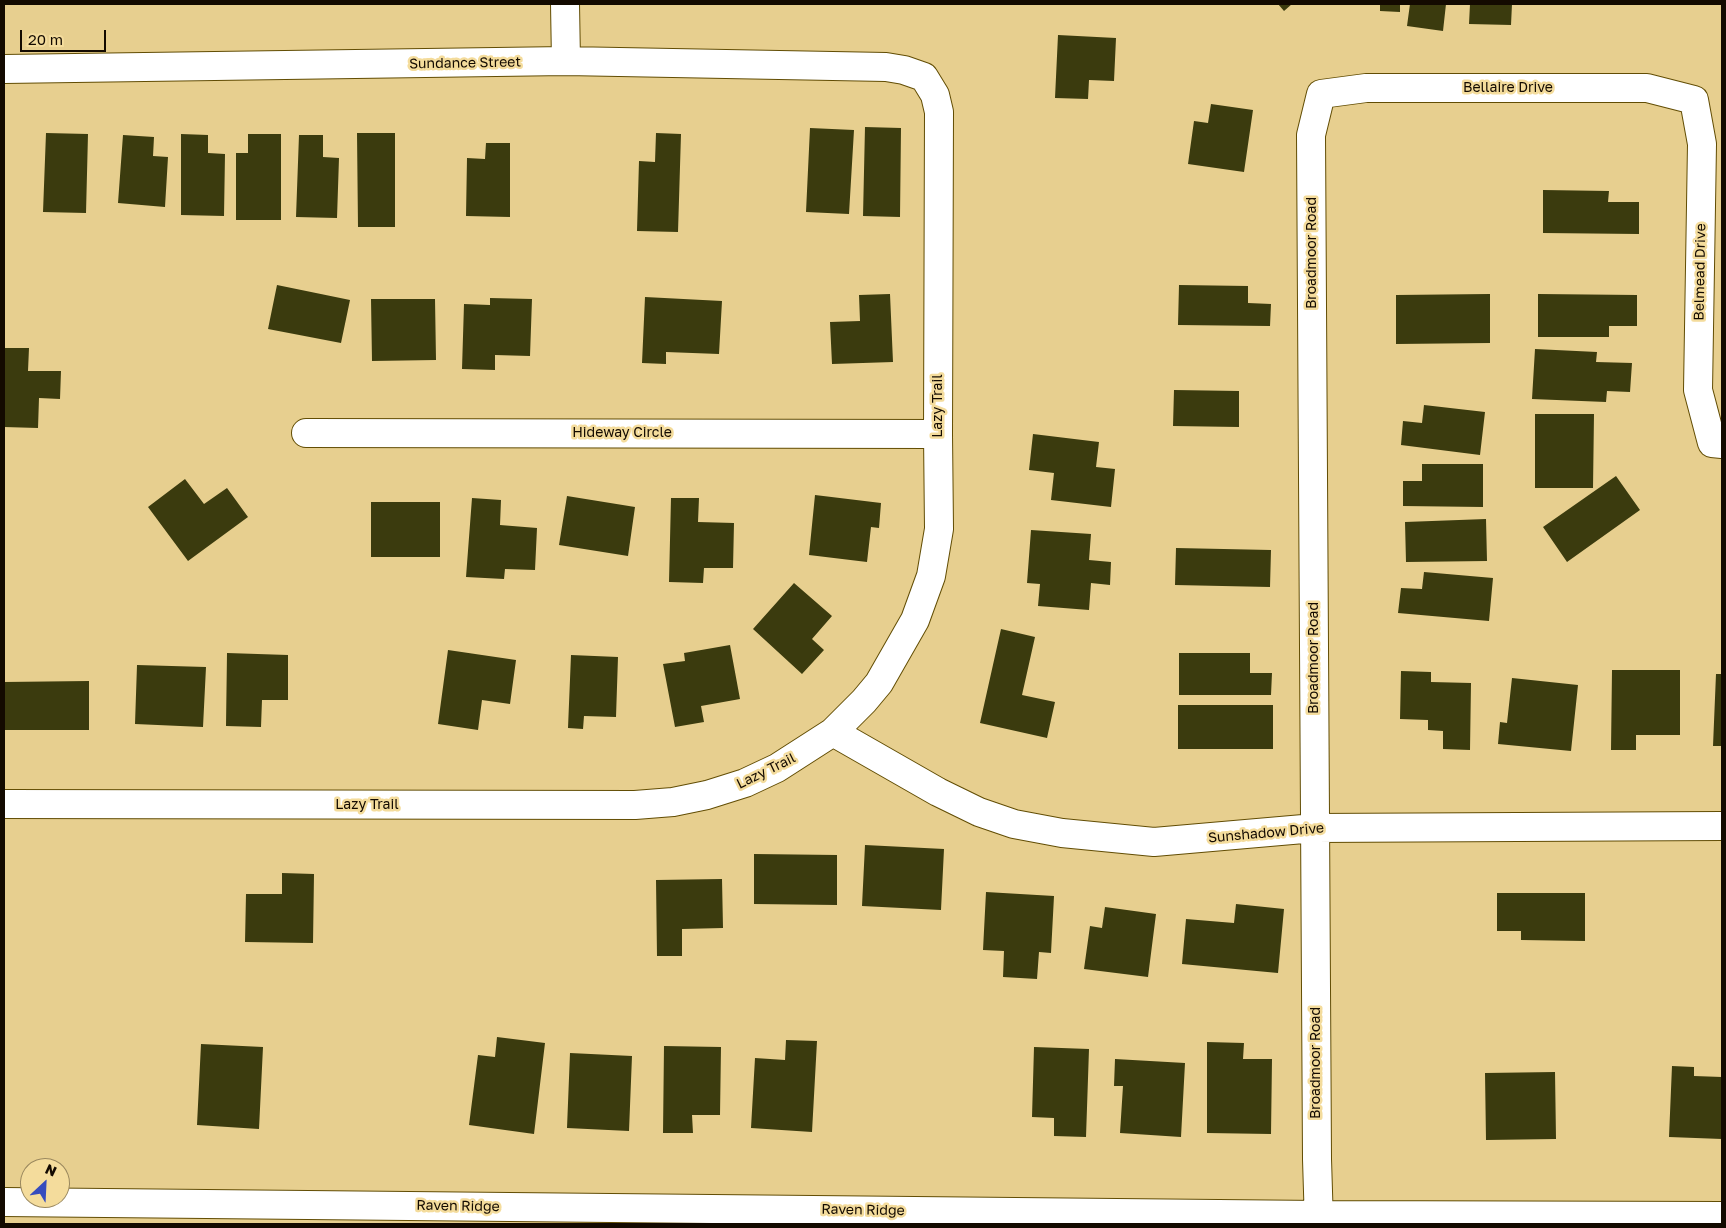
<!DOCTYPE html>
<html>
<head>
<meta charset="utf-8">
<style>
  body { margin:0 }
  #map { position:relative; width:1726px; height:1228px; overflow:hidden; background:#e7cf8f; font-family:"Golos Text",sans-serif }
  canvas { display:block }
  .frame { position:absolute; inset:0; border:5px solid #130a00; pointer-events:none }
  .north { position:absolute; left:20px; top:1158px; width:50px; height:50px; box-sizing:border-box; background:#f4dc9c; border:1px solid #9a885e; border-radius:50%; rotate:25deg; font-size:14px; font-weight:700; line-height:20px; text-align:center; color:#130a00 }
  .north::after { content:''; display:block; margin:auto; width:18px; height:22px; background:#364cbe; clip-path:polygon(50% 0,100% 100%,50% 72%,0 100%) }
  .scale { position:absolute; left:20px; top:30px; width:86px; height:22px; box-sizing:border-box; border:2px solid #130a00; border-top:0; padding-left:6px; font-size:15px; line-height:18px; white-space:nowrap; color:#130a00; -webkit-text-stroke:4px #f4dc9c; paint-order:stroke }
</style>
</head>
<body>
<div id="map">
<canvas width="1726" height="1228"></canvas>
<div class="frame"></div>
<div class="north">N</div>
<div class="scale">20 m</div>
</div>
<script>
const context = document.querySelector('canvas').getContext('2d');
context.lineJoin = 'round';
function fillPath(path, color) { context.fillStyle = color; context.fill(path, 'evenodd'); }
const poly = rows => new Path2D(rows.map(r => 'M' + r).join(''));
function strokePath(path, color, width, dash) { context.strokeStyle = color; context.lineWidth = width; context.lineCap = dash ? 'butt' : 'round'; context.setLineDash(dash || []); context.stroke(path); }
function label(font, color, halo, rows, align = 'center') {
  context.font = font + ' "Golos Text",sans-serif'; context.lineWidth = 5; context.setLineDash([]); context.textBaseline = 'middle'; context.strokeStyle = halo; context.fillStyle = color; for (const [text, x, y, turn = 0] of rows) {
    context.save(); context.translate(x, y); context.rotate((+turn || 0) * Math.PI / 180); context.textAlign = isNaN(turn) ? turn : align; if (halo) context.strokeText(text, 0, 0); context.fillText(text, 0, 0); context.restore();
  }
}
const building = poly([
  [1278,4,1292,4,1284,11],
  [1380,4,1400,4,1400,12,1380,11],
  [1410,4,1446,4,1443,31,1407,26],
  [1470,4,1512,4,1511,25,1469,24],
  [1058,35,1116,38,1114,81,1089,80,1088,99,1055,98],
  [1211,104,1253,110,1244,172,1188,164,1194,121,1208,123],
  [865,127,901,128,900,217,863,216],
  [810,128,854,130,849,214,806,212],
  [46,133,88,134,86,213,43,212],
  [357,133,395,133,395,227,358,227],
  [656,133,681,134,678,232,637,231,639,161,655,162],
  [181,134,208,135,208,153,225,154,224,216,181,215],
  [248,134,281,134,281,220,236,220,236,153,248,153],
  [123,135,154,137,153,156,168,157,165,207,118,203],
  [299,135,323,135,323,157,339,158,337,218,296,217],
  [486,143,510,143,510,217,466,216,467,158,485,159],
  [1543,190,1609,191,1608,202,1639,202,1639,234,1543,233],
  [277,285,350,300,341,343,268,329],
  [1179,285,1248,286,1248,303,1271,304,1270,326,1178,325],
  [890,294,893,362,832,364,830,322,860,321,859,295],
  [1490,294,1490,343,1396,344,1396,295],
  [1538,294,1637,295,1637,326,1609,326,1609,337,1538,337],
  [645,297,722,301,719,354,666,352,666,364,642,363],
  [490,298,532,299,530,356,495,355,495,370,462,369,464,304,490,305],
  [371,299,435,299,436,360,372,361],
  [4,348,29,348,28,371,61,371,60,399,39,398,38,428,4,427],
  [1535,349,1597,352,1596,362,1632,363,1630,392,1607,391,1606,402,1532,399],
  [1174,390,1239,391,1239,427,1173,426],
  [1424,405,1485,412,1480,455,1401,445,1403,421,1422,423],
  [1535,414,1594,414,1593,488,1535,488],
  [1033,434,1099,442,1096,467,1115,469,1111,507,1051,500,1054,473,1029,470],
  [1422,464,1483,464,1483,507,1403,506,1403,481,1422,481],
  [1616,476,1640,510,1567,562,1543,527],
  [185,479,204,504,227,488,248,517,188,561,148,507],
  [815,495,881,503,879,528,871,527,867,562,809,555],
  [567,496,635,507,628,556,559,545],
  [472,498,501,500,500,525,537,528,535,570,505,569,504,579,466,577],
  [671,498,699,498,698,522,734,523,733,568,704,568,703,583,669,582],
  [371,502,440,502,440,557,371,557],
  [1486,519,1487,561,1406,562,1405,522],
  [1031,530,1091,534,1089,560,1111,562,1110,585,1091,583,1089,610,1038,606,1040,584,1027,583],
  [1176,548,1271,550,1270,587,1175,585],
  [1424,572,1493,578,1489,621,1398,613,1401,588,1422,589],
  [794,583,832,616,812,639,824,650,802,674,753,629],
  [1001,629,1035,637,1022,695,1055,702,1047,738,980,723],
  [730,645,740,699,701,706,704,722,675,727,663,664,685,661,684,653],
  [448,650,516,660,510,704,482,700,478,730,438,724],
  [227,653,288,655,288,700,262,700,261,727,226,726],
  [1179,653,1250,653,1250,673,1272,673,1271,695,1179,695],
  [571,655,618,657,616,717,584,716,583,729,568,728],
  [137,665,206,667,203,727,135,724],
  [1612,670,1680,670,1680,735,1636,735,1636,750,1611,750],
  [1401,671,1431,672,1431,682,1471,683,1470,750,1443,749,1443,731,1428,730,1428,720,1400,719],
  [1716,674,1722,674,1722,746,1713,746],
  [1512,678,1578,685,1571,751,1498,744,1500,722,1507,723],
  [89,681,89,730,4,730,4,682],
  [1178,705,1273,705,1273,749,1178,749],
  [865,845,944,849,941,910,862,906],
  [754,854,837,855,837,905,754,904],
  [282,873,314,874,313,943,245,942,246,894,282,894],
  [722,879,723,928,682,929,682,956,657,956,656,880],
  [986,892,1054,896,1051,953,1039,952,1037,979,1003,977,1004,951,983,950],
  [1497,893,1585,893,1585,941,1521,940,1521,931,1497,931],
  [1236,904,1284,909,1278,973,1182,964,1186,919,1234,923],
  [1105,907,1156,914,1148,977,1084,969,1090,926,1102,928],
  [497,1037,545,1043,534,1134,469,1125,478,1055,495,1057],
  [786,1040,817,1041,812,1132,751,1128,755,1058,785,1060],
  [1207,1042,1244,1043,1243,1059,1272,1059,1271,1134,1207,1133],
  [201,1044,263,1047,259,1129,197,1125],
  [664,1046,721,1047,720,1115,692,1115,693,1133,663,1133],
  [1034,1047,1089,1049,1086,1137,1054,1136,1054,1118,1032,1117],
  [570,1053,632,1056,629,1131,567,1128],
  [1115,1059,1185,1063,1181,1137,1120,1133,1123,1086,1114,1086],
  [1672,1066,1694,1067,1694,1076,1722,1077,1722,1139,1669,1137],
  [1555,1072,1556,1139,1486,1140,1485,1073]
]);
const street = poly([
  [565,4,566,61],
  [4,69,566,61,886,67,904,70,924,77,935,95,939,112,938,434,939,529,931,576,915,620,879,683,864,701,833,732,777,768,745,783,707,795,673,802,635,805,4,804],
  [306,433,938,434],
  [833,732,938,792,979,812,1014,824,1062,833,1154,842,1315,828,1722,826],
  [4,1202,1319,1215,1722,1216],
  [1319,1224,1317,1159,1311,135,1321,94,1366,88,1647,88,1694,100,1702,144,1698,390,1712,443,1722,444]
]);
const streetNames = [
  ["Sundance Street",465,63,-1],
  ["Bellaire Drive",1508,88],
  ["Broadmoor Road",1312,253,-90],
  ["Belmead Drive",1700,272,-89],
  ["Lazy Trail",938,406,-90],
  ["Hideway Circle",622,433],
  ["Broadmoor Road",1314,658,-90],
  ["Lazy Trail",766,771,-26],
  ["Lazy Trail",367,805],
  ["Sunshadow Drive",1266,833,-5],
  ["Broadmoor Road",1316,1063,-90],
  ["Raven Ridge",458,1206,1],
  ["Raven Ridge",863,1210,1]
];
fillPath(building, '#3b3b0e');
strokePath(street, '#624d04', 30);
strokePath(street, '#fff', 28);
label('14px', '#130a00', '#f4dc9c', streetNames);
</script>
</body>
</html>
